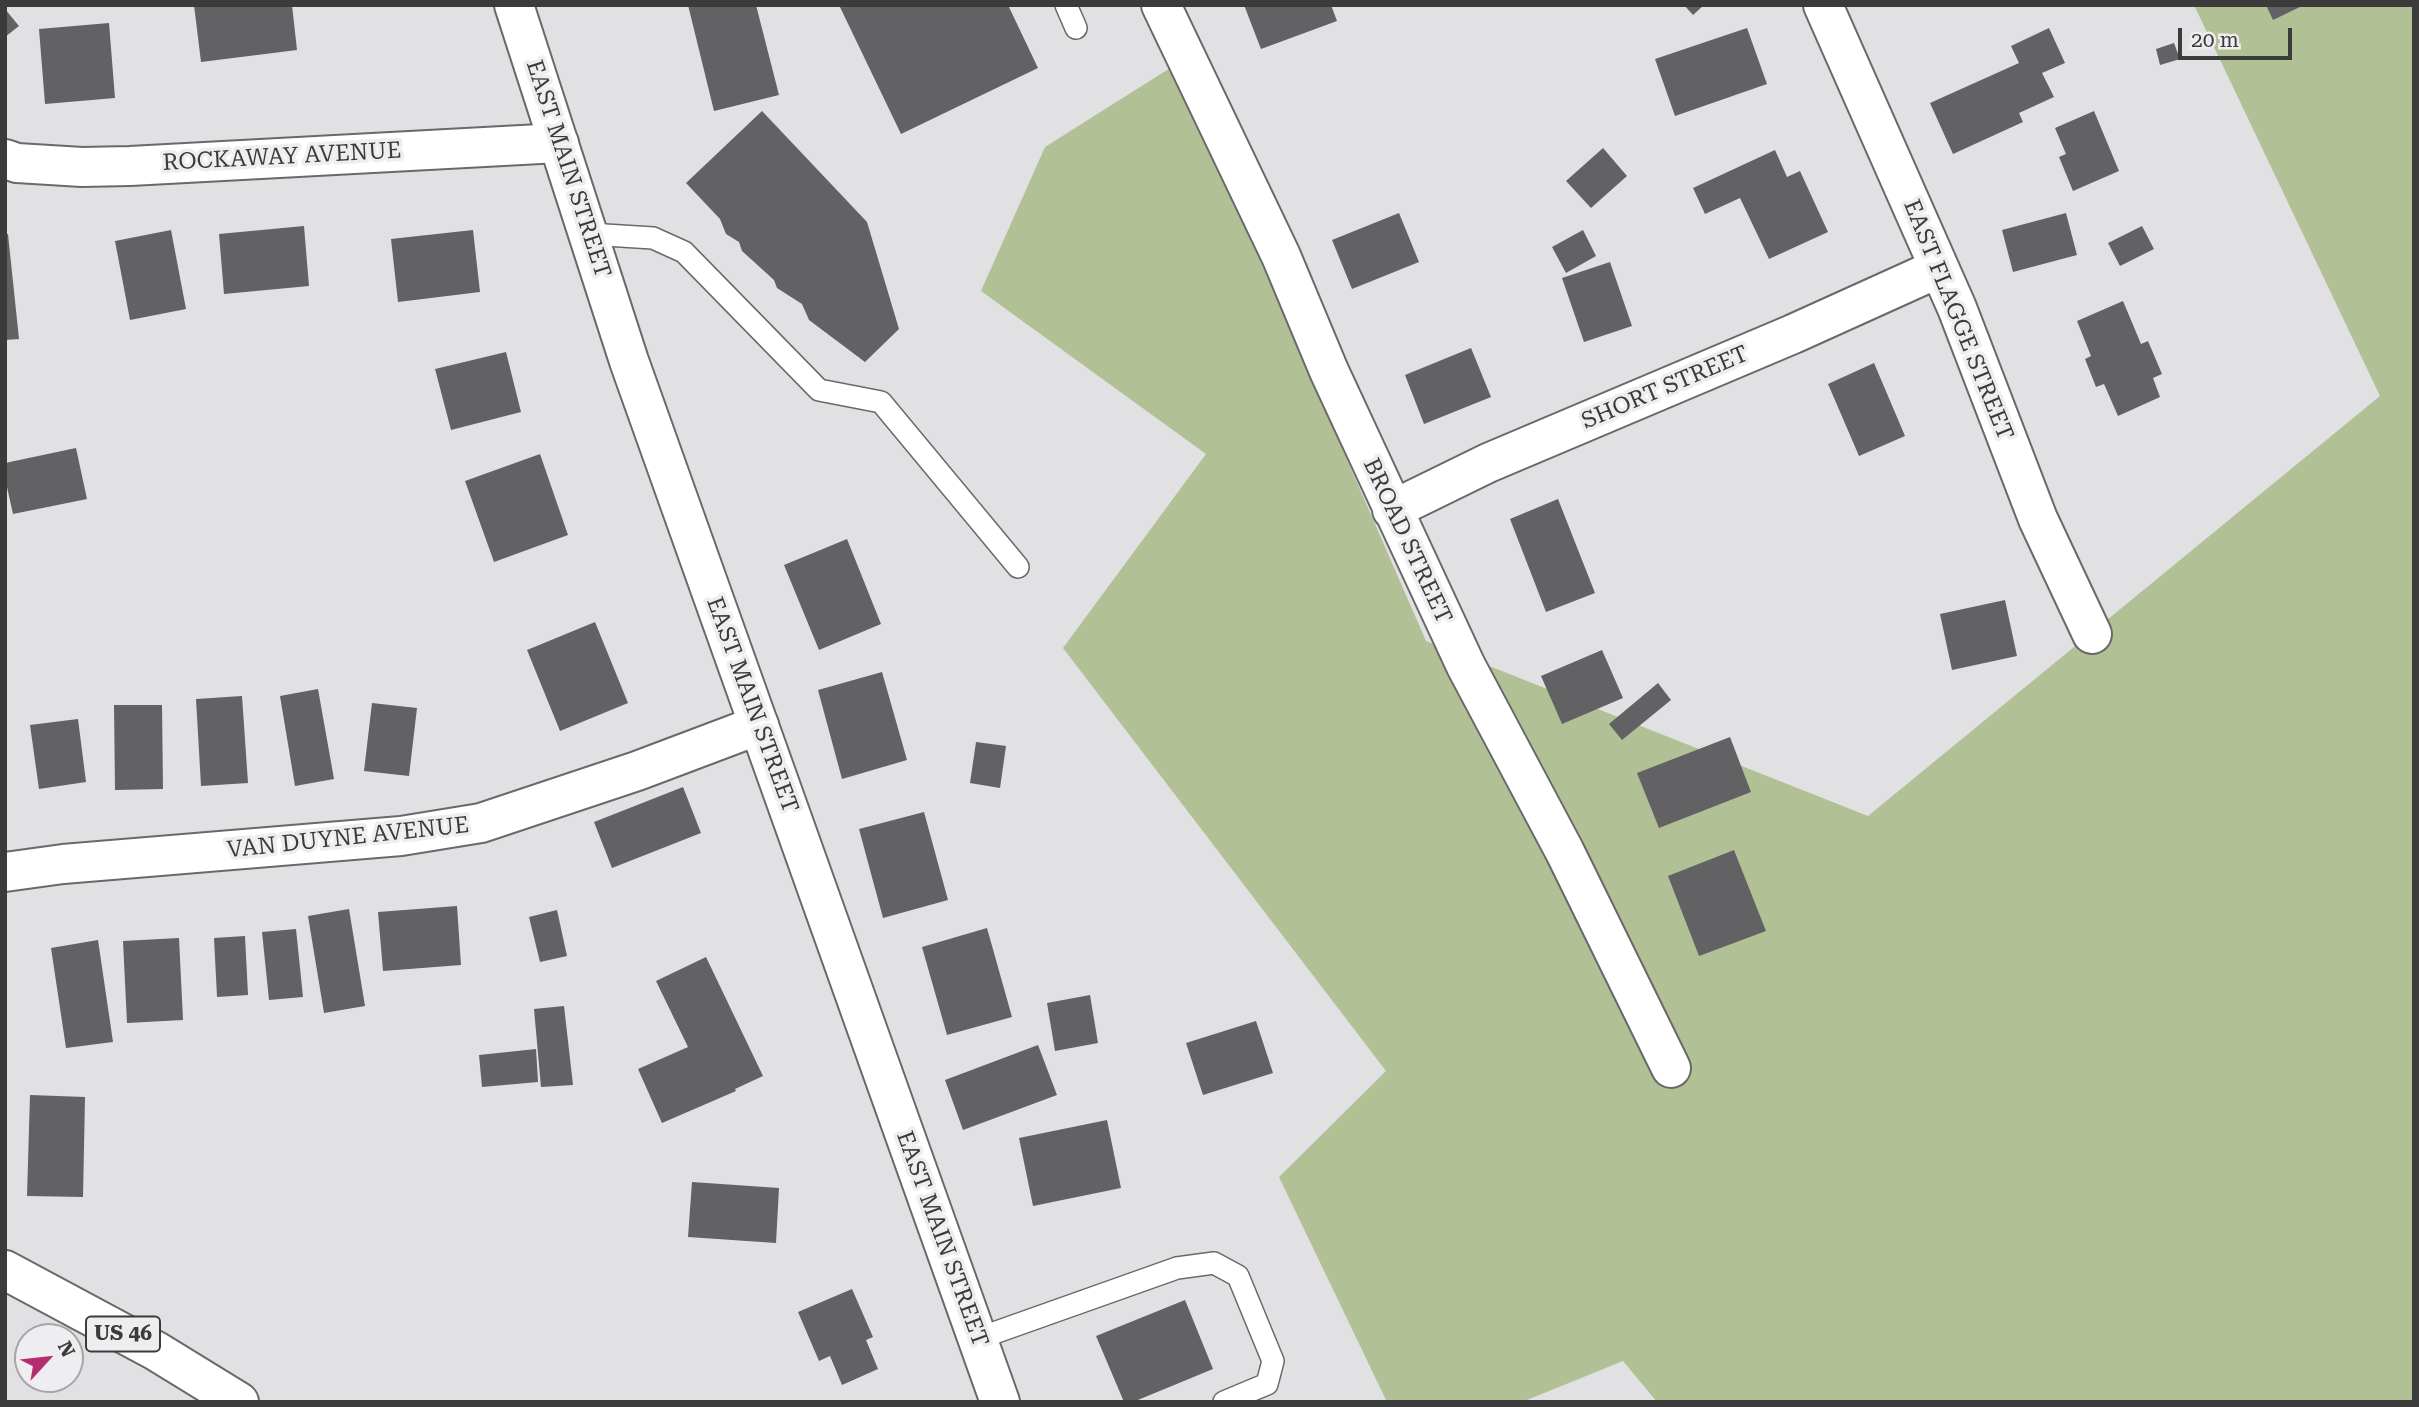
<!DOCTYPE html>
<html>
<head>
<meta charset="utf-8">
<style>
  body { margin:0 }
  #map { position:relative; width:2419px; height:1407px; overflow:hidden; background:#e1e0e3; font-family:"Roboto Serif",serif }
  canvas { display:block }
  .frame { position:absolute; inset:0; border:7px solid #3b3b3c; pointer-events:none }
  .north { position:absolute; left:14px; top:1323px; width:70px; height:70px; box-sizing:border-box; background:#eeedf0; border:2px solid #a6a6a8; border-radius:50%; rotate:63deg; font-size:19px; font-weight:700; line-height:28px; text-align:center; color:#3b3b3c }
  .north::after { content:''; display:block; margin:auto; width:24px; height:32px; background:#b52d6e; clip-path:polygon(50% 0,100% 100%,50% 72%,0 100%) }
  .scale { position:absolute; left:2178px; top:28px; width:114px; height:32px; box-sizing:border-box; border:4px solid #3b3b3c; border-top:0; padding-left:9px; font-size:21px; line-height:24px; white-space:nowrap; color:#3b3b3c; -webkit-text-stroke:5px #eeedf0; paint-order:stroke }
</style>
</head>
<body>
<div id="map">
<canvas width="2419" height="1407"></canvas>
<div class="frame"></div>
<div class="north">N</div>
<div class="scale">20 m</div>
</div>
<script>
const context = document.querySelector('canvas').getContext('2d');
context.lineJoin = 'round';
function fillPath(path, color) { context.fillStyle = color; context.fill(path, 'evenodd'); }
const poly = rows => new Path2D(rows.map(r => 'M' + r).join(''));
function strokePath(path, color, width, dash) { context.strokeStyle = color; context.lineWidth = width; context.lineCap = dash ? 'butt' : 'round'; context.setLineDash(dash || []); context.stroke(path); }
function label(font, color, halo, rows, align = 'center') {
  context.font = font + ' "Roboto Serif",serif'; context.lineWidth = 7; context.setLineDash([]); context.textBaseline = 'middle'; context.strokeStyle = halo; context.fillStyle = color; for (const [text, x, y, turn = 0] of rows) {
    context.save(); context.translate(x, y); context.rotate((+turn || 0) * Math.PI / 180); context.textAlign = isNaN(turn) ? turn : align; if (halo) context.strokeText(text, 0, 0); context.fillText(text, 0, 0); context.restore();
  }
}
const green = poly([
  [2194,5,2414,5,2414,1402,1657,1402,1623,1361,1522,1402,1387,1402,1279,1177,1386,1071,1063,648,1206,454,981,291,1045,147,1175,65,1426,641,1868,816,2380,396]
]);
const building = poly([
  [194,5,292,5,297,50,201,62],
  [688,5,756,5,779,95,714,111],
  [839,5,1008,5,1038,68,901,134],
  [1244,5,1331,5,1337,21,1261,49],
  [1684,5,1704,5,1693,15],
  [2266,5,2304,5,2273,20],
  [5,9,19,26,5,37],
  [109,23,115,98,45,104,39,29],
  [1747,28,1767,84,1675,116,1655,59],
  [2049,28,2065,63,2042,73,2054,97,2019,113,2023,122,1953,154,1930,103,2019,63,2011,46],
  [2174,43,2180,59,2160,65,2156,49],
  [762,111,867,222,899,329,865,362,809,320,802,304,777,288,774,280,742,251,739,242,726,234,720,219,686,183],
  [2094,111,2119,171,2073,191,2059,157,2066,154,2055,128],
  [1603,148,1627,176,1591,208,1566,181],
  [1775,150,1787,177,1800,171,1828,232,1769,259,1740,198,1705,214,1693,188],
  [1399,213,1419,262,1352,289,1332,240],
  [2066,213,2077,255,2013,272,2002,230],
  [304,226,309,286,224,294,219,234],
  [2142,226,2154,249,2120,266,2108,243],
  [171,230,186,309,130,320,115,241],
  [473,230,480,292,398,302,391,239],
  [1583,230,1596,256,1566,273,1552,247],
  [5,234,8,234,19,339,5,340],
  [1610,262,1632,326,1584,342,1562,278],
  [2123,301,2141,344,2148,341,2162,374,2153,378,2160,397,2118,416,2104,384,2096,387,2085,359,2091,356,2077,321],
  [1471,348,1491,397,1424,424,1405,375],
  [506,352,521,412,451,430,435,369],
  [1874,363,1905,436,1859,456,1828,384],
  [76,448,87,499,13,514,5,478,5,463],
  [540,454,568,535,494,562,465,481],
  [1558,499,1595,593,1546,612,1510,519],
  [847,539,881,624,819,650,784,565],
  [2005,600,2017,656,1952,670,1940,614],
  [595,622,628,703,560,731,527,650],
  [1602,650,1623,698,1562,724,1541,676],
  [882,672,907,760,842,779,818,690],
  [1658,683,1671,700,1622,740,1609,724],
  [318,689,334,779,295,786,280,696],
  [242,696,248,783,201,786,196,699],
  [372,703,417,708,409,776,364,771],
  [114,705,162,705,163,789,115,790],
  [78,719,86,782,39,789,30,725],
  [1730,737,1751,792,1659,828,1637,773],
  [976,742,1006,746,1000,788,970,783],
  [683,787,701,833,612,868,594,822],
  [924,812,948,900,883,918,859,829],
  [1734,850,1766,931,1699,956,1668,876],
  [457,906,461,965,383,971,378,912],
  [349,909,365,1006,324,1013,308,916],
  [557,910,567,956,540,962,529,917],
  [987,928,1012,1017,947,1035,922,947],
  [296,929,303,997,269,1000,262,932],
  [245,936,248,995,217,997,214,938],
  [179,938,183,1020,127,1023,123,941],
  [98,940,113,1042,66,1048,51,948],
  [706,957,763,1076,735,1089,736,1091,662,1123,638,1069,688,1047,656,981],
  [1090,995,1098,1043,1055,1051,1047,1003],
  [564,1006,573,1085,541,1087,534,1009],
  [1256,1021,1273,1073,1203,1095,1186,1043],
  [1038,1045,1057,1095,963,1130,945,1080],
  [536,1049,538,1082,482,1087,479,1055],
  [30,1095,85,1097,83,1197,27,1196],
  [1107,1120,1121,1188,1033,1206,1019,1138],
  [692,1182,779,1188,776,1243,688,1237],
  [852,1289,873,1337,866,1340,878,1369,842,1385,830,1356,819,1361,798,1312],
  [1185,1300,1213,1369,1133,1402,1124,1402,1096,1336]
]);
const lane = poly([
  [1066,5,1076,28],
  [589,234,653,238,684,252,819,390,881,402,1018,567],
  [977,1339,1177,1268,1214,1263,1238,1276,1273,1361,1267,1384,1224,1402]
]);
const street = poly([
  [1161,5,1281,256,1329,371,1466,666,1565,852,1671,1068],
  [1823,5,1957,308,2038,519,2092,634],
  [5,159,17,163,82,167,130,166,559,143],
  [1392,510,1488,463,1793,334,1939,268],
  [5,872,63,864,401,836,481,823,637,771,759,725]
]);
const secondary = poly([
  [514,5,629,361,1000,1402]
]);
const primary = poly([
  [5,1270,156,1351,239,1402]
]);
const shields = [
  [123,1334,74]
];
const shieldNames = [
  ["US 46",123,1334]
];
const streetNames = [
  ["ROCKAWAY AVENUE",282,157,-3],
  ["EAST MAIN STREET",568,169,72],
  ["EAST FLAGGE STREET",1958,320,68],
  ["SHORT STREET",1665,388,-23],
  ["BROAD STREET",1407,541,65],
  ["EAST MAIN STREET",752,705,70],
  ["VAN DUYNE AVENUE",348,838,-6],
  ["EAST MAIN STREET",942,1239,70]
];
fillPath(green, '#b1c095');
fillPath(building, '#626264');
strokePath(lane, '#69696b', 24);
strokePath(street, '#69696b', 42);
strokePath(secondary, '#69696b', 42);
strokePath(primary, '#69696b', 42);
strokePath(lane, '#fff', 21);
strokePath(street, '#fff', 38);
strokePath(secondary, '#fff', 38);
strokePath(primary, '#fff', 38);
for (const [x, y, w] of shields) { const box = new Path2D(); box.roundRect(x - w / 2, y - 17.5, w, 35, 5); context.fillStyle = '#eeedf0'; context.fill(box); strokePath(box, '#3b3b3c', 2); }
label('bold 21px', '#3b3b3c', null, shieldNames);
label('23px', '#3b3b3c', '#eeedf0', streetNames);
</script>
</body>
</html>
